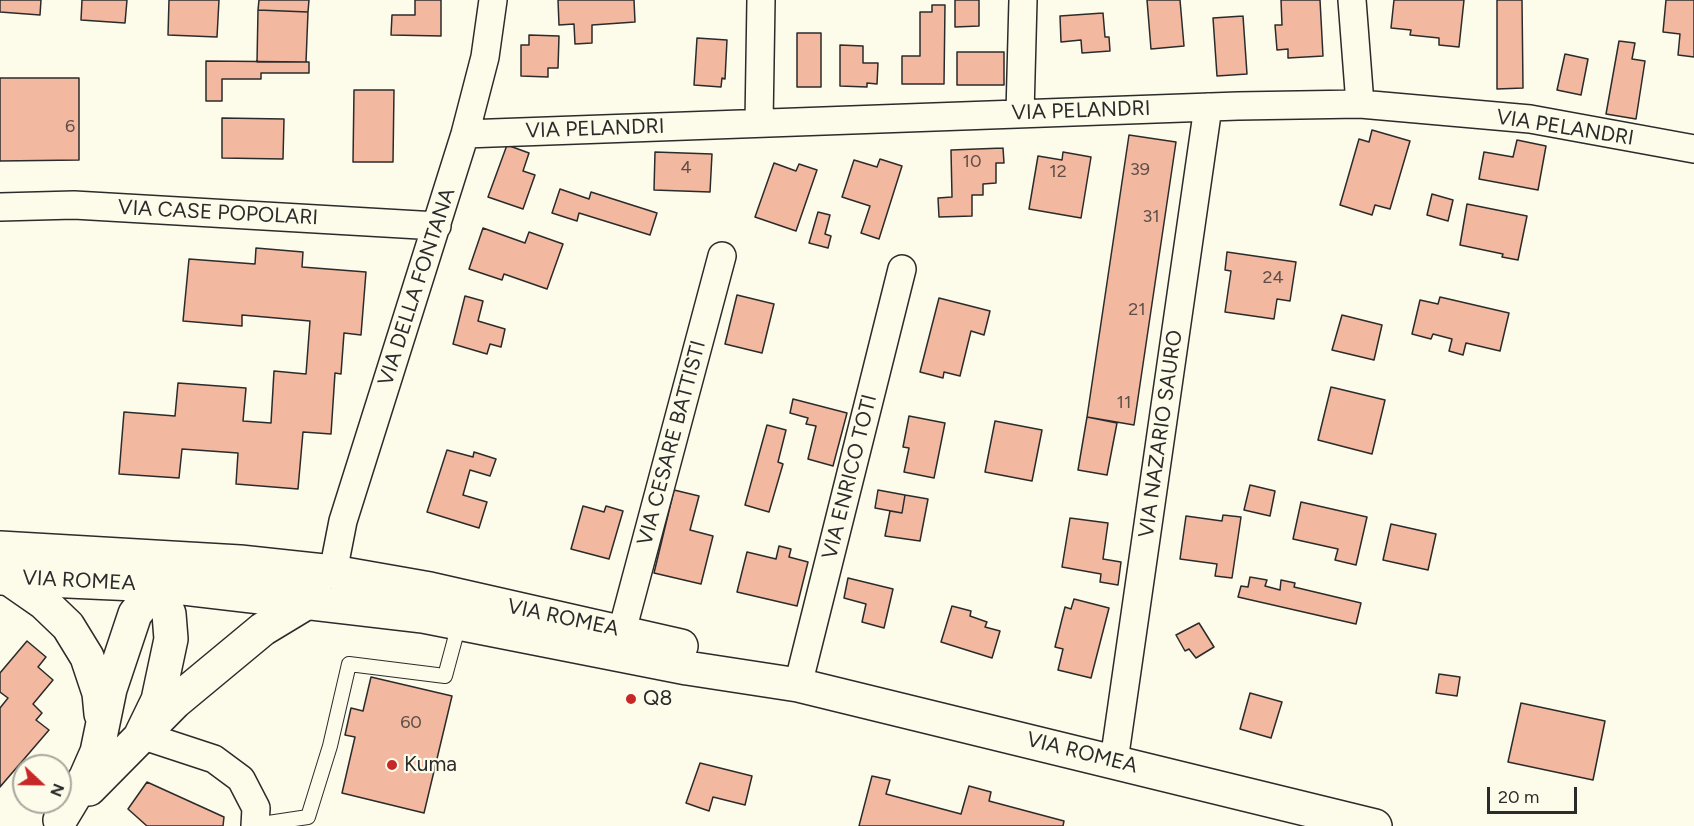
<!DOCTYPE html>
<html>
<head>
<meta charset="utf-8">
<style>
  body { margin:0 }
  #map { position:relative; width:1694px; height:826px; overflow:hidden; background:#fdfbea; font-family:Figtree,sans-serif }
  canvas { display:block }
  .north { position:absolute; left:12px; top:754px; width:60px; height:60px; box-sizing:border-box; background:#fdfbea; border:2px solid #a9a89e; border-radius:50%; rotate:112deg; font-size:16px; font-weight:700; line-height:24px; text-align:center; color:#2b2b2b }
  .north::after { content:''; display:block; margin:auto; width:21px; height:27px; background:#c62828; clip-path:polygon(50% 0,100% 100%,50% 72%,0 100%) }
  .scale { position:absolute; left:1487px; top:787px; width:90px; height:27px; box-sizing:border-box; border:3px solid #2b2b2b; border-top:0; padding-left:8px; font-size:18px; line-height:21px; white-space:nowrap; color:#2b2b2b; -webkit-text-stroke:4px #fdfbea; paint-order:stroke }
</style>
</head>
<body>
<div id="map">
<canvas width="1694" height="826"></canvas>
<div class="north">N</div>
<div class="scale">20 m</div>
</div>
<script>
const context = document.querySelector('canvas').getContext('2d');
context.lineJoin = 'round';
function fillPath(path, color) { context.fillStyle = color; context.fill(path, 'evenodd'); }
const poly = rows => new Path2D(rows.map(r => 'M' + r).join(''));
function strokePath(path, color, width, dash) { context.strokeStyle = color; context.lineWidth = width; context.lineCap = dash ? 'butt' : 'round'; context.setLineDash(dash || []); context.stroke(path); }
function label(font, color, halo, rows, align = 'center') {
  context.font = font + ' Figtree,sans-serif'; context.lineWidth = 4.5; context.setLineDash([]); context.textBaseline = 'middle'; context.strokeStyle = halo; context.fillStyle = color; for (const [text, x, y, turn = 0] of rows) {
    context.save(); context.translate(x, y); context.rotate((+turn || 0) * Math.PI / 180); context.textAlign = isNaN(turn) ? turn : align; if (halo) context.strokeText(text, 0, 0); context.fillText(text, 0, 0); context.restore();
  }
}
const building = poly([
  [0,0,41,0,40,15,0,12,0,0],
  [82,0,127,0,125,23,81,20,82,0],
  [169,0,219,0,217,37,168,35,169,0],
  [259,0,309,0,308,12,258,10,259,0],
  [415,0,441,0,441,36,391,35,392,15,415,15,415,0],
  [558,0,634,0,635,22,592,25,592,43,575,44,574,24,559,25,558,0],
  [955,0,979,0,979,26,955,27,955,0],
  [1147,0,1180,0,1184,46,1151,49,1147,0],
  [1281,0,1320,0,1323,56,1288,58,1288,49,1277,50,1275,25,1282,25,1281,0],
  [1394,0,1464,0,1459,47,1439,45,1439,38,1410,35,1411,30,1391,28,1394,0],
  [1497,0,1522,0,1523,88,1497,89,1497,0],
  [1666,0,1694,0,1694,57,1678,55,1680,34,1663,32,1666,0],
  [932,5,945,5,944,84,902,84,902,56,920,56,920,12,932,12,932,5],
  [258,10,308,12,306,62,257,62,258,10],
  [1103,13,1105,37,1109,37,1110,51,1082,53,1081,40,1061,42,1060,16,1103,13],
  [1243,16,1247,74,1217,76,1213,18,1243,16],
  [797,33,821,33,821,87,797,87,797,33],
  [529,35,559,36,558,68,548,68,548,77,521,76,521,45,529,45,529,35],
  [697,38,727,40,725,79,722,78,721,87,694,85,697,38],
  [1619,41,1635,43,1632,59,1645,61,1636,119,1606,114,1619,41],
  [840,45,863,46,863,63,878,63,877,84,867,83,867,87,840,86,840,45],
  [957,52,1004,52,1004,85,957,85,957,52],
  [1565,54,1588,59,1581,95,1557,90,1565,54],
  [206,61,309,62,309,73,261,73,261,79,222,79,222,101,206,101,206,61],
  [0,78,79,78,79,160,0,161,0,78],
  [354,90,394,90,393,162,353,162,354,90],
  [222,118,284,119,283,159,222,158,222,118],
  [1372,130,1410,141,1390,209,1375,205,1372,215,1340,205,1359,139,1369,142,1372,130],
  [1129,135,1176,142,1134,425,1087,417,1129,135],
  [1517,140,1546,146,1538,190,1479,179,1484,152,1513,157,1517,140],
  [507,145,529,153,523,171,535,175,523,209,488,197,507,145],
  [1003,148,1004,163,996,163,996,183,983,184,983,195,972,195,972,216,939,217,938,198,952,197,951,150,1003,148],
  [655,152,712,154,710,192,654,190,655,152],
  [1063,152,1091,157,1081,218,1029,209,1038,156,1062,160,1063,152],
  [880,159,902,166,879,239,861,233,870,206,842,197,854,160,877,167,880,159],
  [774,163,796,171,799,164,817,170,796,231,755,217,774,163],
  [560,189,589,199,591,192,657,213,650,235,579,213,577,221,552,213,560,189],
  [1432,194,1453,200,1448,221,1427,215,1432,194],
  [1467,204,1527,216,1518,260,1502,257,1503,254,1460,245,1467,204],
  [818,212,830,215,825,234,831,236,828,248,809,243,818,212],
  [483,228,525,243,529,232,563,244,547,289,504,274,502,280,469,269,483,228],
  [256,248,303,252,302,267,366,272,361,335,344,333,341,374,335,373,331,434,303,432,298,489,236,484,238,453,182,449,179,478,119,474,124,412,175,416,178,383,246,388,243,421,271,423,274,371,306,374,310,321,242,315,242,326,183,321,189,259,255,264,256,248],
  [1227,252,1296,262,1290,301,1277,299,1274,319,1225,312,1231,271,1225,270,1227,252],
  [737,295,774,304,762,353,725,344,737,295],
  [465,296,483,301,478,321,505,329,501,347,490,344,487,354,453,344,465,296],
  [1440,297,1509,313,1500,351,1466,343,1463,355,1449,351,1452,339,1433,334,1431,339,1412,334,1420,300,1438,304,1440,297],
  [939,298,990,311,984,335,971,331,960,376,944,372,943,378,920,372,939,298],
  [1342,315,1382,325,1374,360,1332,350,1342,315],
  [1331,387,1385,400,1372,454,1318,440,1331,387],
  [793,399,847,413,833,466,808,459,816,426,806,424,808,418,790,413,793,399],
  [909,416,945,423,934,478,904,472,909,448,903,447,909,416],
  [1087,417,1117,423,1107,475,1078,470,1087,417],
  [995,421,1042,430,1032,481,985,472,995,421],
  [767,425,786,430,778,462,783,464,769,512,745,505,767,425],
  [447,450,473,457,474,452,496,459,490,476,470,470,463,495,487,502,479,528,427,512,447,450],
  [1250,485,1275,491,1270,516,1244,510,1250,485],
  [674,490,699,496,690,530,713,536,701,584,654,573,674,490],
  [878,490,905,495,902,513,875,508,878,490],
  [905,495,928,499,920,541,885,536,890,511,902,513,905,495],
  [1301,502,1367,517,1356,565,1335,560,1338,549,1293,539,1301,502],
  [583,506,604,512,606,506,623,511,609,559,571,549,583,506],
  [1223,515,1241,517,1232,578,1215,576,1217,564,1180,559,1186,516,1222,521,1223,515],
  [1070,518,1108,523,1103,559,1121,562,1118,585,1100,582,1101,574,1062,567,1070,518],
  [1391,524,1436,534,1428,570,1383,560,1391,524],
  [779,546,791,549,789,557,808,562,797,606,737,592,747,552,776,559,779,546],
  [1250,577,1267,580,1265,586,1280,590,1281,580,1295,583,1294,587,1361,603,1356,624,1238,597,1241,586,1248,587,1250,577],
  [848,578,893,589,884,628,862,622,866,604,844,598,848,578],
  [1074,599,1109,608,1091,678,1058,670,1063,649,1055,647,1065,607,1071,609,1074,599],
  [952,606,971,611,970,616,987,622,985,627,1000,631,992,658,941,642,952,606],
  [1199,623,1214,647,1196,658,1189,649,1185,651,1176,635,1199,623],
  [27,641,46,657,38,667,53,680,33,704,42,713,36,720,49,730,0,787,0,708,8,698,0,692,0,673,27,641],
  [1439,674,1460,677,1457,696,1436,693,1439,674],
  [371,677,452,696,424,813,342,793,355,737,345,735,351,708,363,711,371,677],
  [1250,693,1282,702,1271,738,1240,729,1250,693],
  [1521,703,1605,721,1593,780,1508,762,1521,703],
  [700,763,752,776,745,805,713,797,709,811,686,803,700,763],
  [872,776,890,780,886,794,961,814,969,786,991,792,989,801,1064,821,1063,826,859,826,872,776],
  [147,782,224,817,223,826,147,826,128,809,147,782]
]);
const service = poly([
  [255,825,308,817,330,746,349,664,445,676,459,624]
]);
const minor = poly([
  [1352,0,1360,104],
  [1020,113,1023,0],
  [759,123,761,0],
  [465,134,1238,106,1360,104,1530,119,1694,149],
  [0,207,74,205,437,226],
  [333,572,343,521,465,134,485,57,493,0],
  [622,631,722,256],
  [798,685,902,269],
  [141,735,214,759,241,779,256,808,255,826],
  [1114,761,1208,107]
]);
const tertiary = poly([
  [8,578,44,603,68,626,87,657,99,693,101,714],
  [89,789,175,702,263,629,306,603],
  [60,820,86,777,97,752,110,689,135,614,158,585,169,614,171,639,158,700,141,735]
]);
const primary = poly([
  [0,548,240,562,333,572,430,589,681,646],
  [0,578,158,585,423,616,687,668,798,685,1375,826]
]);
const markers = [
  [631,699,6,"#c62828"],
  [392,765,6,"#c62828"]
];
const numberNames = [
  ["6",70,127],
  ["10",972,162],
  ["4",686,168],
  ["39",1140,170],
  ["12",1058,172],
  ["31",1151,217],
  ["24",1273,278],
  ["21",1137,310],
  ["11",1124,403],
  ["60",411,723]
];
const streetNames = [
  ["VIA PELANDRI",1081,111,-2],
  ["VIA PELANDRI",1565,128,9],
  ["VIA PELANDRI",595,129,-2],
  ["VIA CASE POPOLARI",218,213,3],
  ["VIA DELLA FONTANA",417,287,-72],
  ["VIA NAZARIO SAURO",1161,434,-82],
  ["VIA CESARE BATTISTI",672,443,-75],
  ["VIA ENRICO TOTI",850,477,-76],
  ["VIA ROMEA",79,581,3],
  ["VIA ROMEA",563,618,12],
  ["VIA ROMEA",1082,753,14]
];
const poiNames = [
  ["Q8",643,699],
  ["Kuma",404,765]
];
fillPath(building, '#f2b8a0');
strokePath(building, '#2b2b2b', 1.5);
strokePath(service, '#2b2b2b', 16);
strokePath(minor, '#2b2b2b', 30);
strokePath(tertiary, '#2b2b2b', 36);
strokePath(primary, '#2b2b2b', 36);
strokePath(service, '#fdfbea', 14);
strokePath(minor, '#fdfbea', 27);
strokePath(tertiary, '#fdfbea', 33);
strokePath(primary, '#fdfbea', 33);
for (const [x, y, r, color] of markers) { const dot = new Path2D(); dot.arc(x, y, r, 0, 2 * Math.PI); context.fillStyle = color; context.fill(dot); strokePath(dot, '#fdfbea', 2); }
label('18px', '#5d4e48', null, numberNames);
label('21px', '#2b2b2b', '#fdfbea', streetNames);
label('21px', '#2b2b2b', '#fdfbea', poiNames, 'left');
</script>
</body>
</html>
